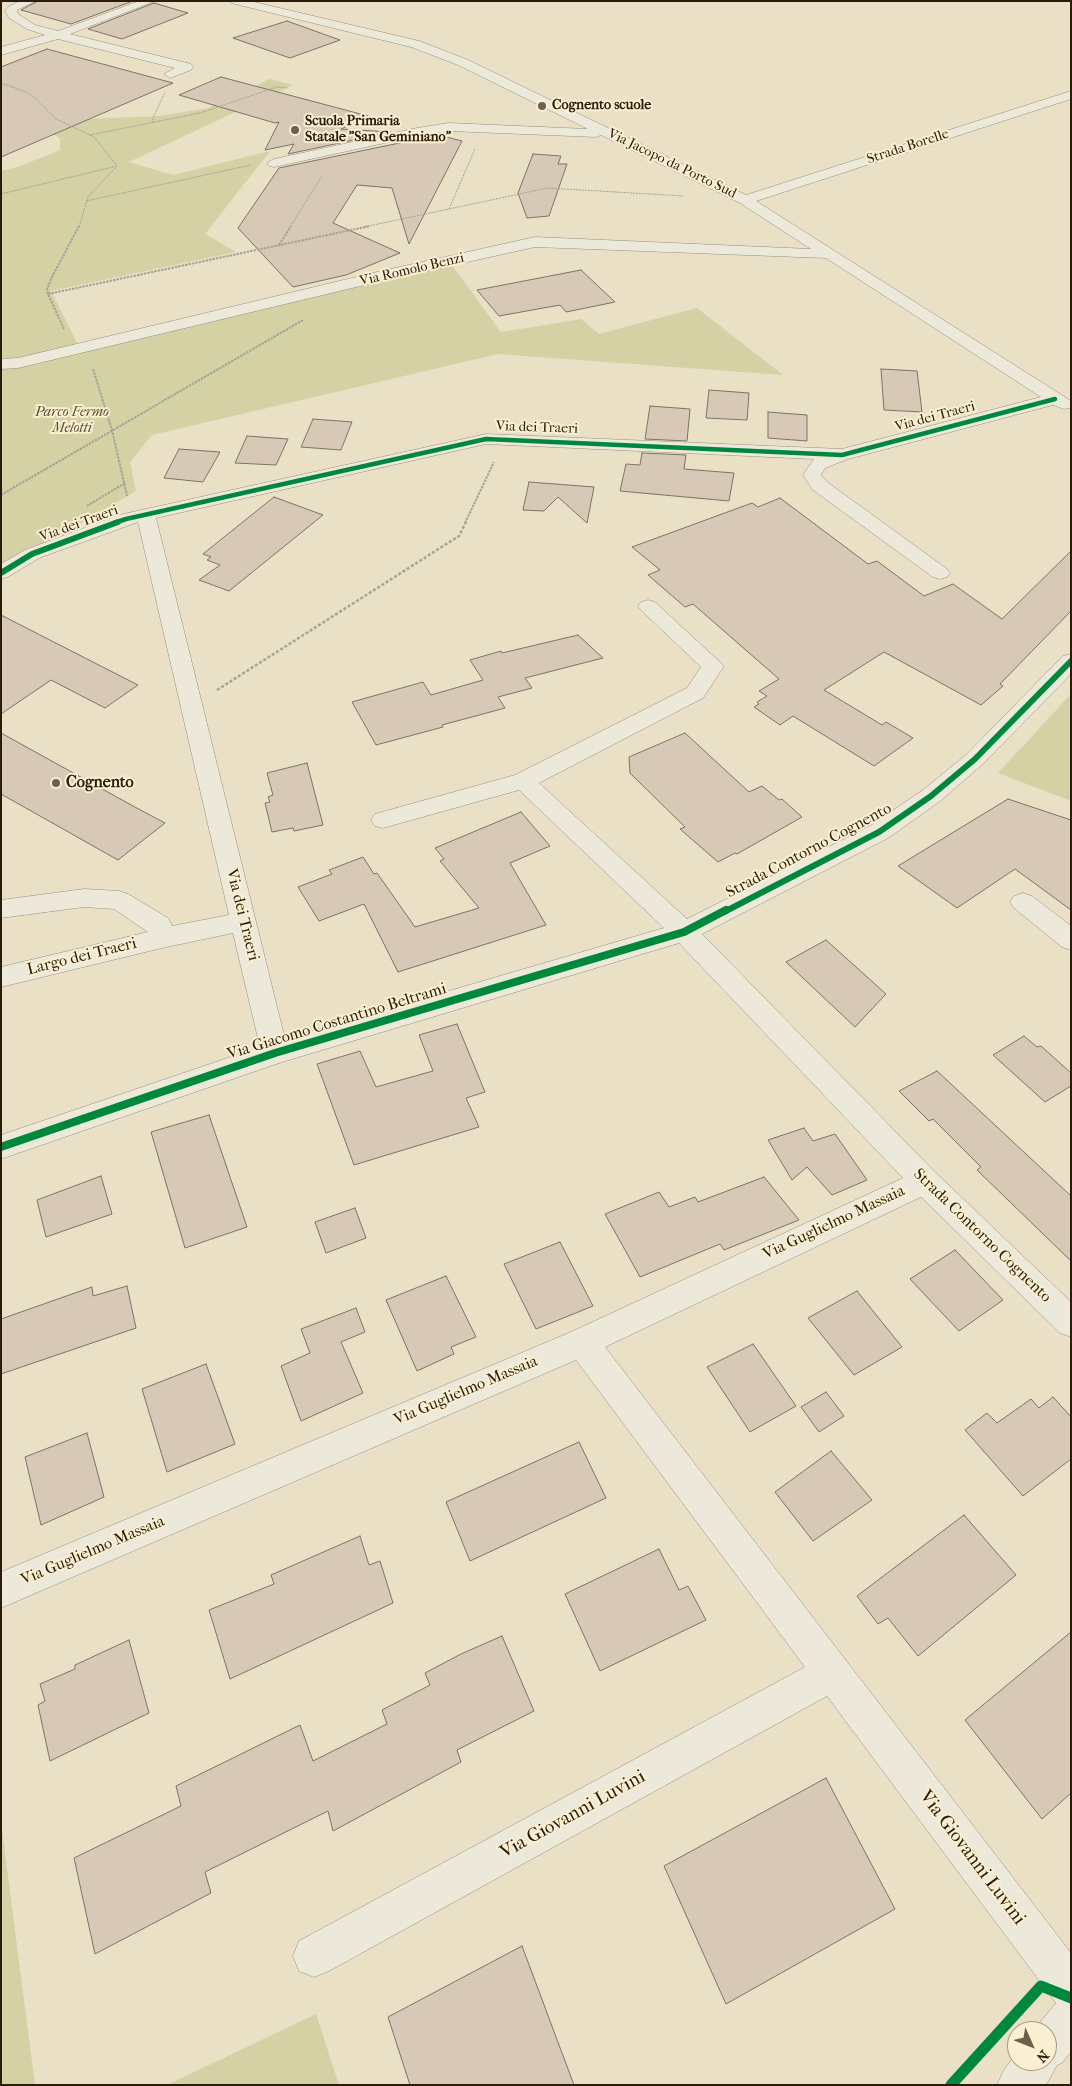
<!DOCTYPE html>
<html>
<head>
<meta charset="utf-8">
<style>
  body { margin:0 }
  #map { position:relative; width:1072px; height:2086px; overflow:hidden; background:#e9e0c6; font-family:"IM FELL French Canon",serif }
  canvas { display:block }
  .frame { position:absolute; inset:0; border:2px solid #2a1b0b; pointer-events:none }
  .north { position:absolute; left:1007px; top:2021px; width:50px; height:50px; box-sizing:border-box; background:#faefd1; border:1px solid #a79a82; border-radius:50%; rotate:134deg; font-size:14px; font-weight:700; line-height:20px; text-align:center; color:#2a1b0b }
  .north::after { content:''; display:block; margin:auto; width:18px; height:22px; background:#6d604c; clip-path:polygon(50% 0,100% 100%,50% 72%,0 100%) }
</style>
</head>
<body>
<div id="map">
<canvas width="1072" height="2086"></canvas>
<div class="frame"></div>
<div class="north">N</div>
</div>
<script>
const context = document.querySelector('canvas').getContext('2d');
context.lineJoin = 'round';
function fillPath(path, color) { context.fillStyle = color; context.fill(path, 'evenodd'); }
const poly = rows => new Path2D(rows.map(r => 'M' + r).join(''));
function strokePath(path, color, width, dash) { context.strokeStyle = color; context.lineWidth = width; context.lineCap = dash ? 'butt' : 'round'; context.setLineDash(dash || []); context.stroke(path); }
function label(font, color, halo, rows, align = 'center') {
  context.font = font + ' "IM FELL French Canon",serif'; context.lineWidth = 4; context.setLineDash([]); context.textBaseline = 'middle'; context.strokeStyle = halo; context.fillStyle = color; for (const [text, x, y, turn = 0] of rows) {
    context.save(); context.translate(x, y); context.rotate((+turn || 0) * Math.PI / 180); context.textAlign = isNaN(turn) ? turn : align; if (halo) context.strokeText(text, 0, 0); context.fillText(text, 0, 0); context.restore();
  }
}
const green = poly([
  [269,79,293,85,129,162,173,175,270,151,205,234,236,252,51,291,80,349,451,264,501,332,581,319,599,334,697,308,783,375,498,354,152,435,130,462,136,491,1,569,1,171,18,167,60,150,60,138,44,129,86,119,160,116,208,108,236,97],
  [1071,694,1071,801,998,773],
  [1,1822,35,2085,1,2085],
  [316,2014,339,2085,167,2085]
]);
const building = poly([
  [38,1,133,1,71,24,21,10,38,1],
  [154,3,188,13,122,39,88,29,154,3],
  [287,21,340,40,290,58,233,38,287,21],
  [47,49,173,83,1,157,1,67,47,49],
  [221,77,368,116,341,129,391,132,288,154,294,144,265,150,279,122,275,123,179,95,221,77],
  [438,135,462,141,409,244,392,188,357,185,333,223,400,253,346,275,293,287,238,228,279,168,438,135],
  [533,154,561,156,558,164,567,164,549,216,527,218,518,193,533,154],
  [581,270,615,302,566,312,560,305,499,316,477,290,581,270],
  [881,369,917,371,922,412,884,410,881,369],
  [709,390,749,393,747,420,706,418,709,390],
  [650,406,690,409,687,441,645,439,650,406],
  [768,412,807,415,807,441,768,438,768,412],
  [313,419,352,422,341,450,301,447,313,419],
  [247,436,288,439,276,465,235,463,247,436],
  [179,449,220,452,203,482,164,478,179,449],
  [642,453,686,455,684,469,734,473,729,501,620,491,626,464,640,465,642,453],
  [529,482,594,487,587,523,558,497,544,511,523,510,529,482],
  [274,497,323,515,229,591,199,580,220,565,207,560,211,557,203,554,274,497],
  [780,498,868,564,877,561,924,596,953,584,1002,619,1071,551,1071,611,1000,684,1003,686,981,705,884,652,824,690,882,725,886,722,913,738,874,766,793,716,780,725,754,707,759,704,757,702,767,696,759,691,779,679,693,604,685,607,648,575,660,570,632,547,752,503,758,507,780,498],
  [1,615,89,660,138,685,105,708,51,680,1,714,1,615],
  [578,635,603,658,525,678,532,688,498,697,505,708,442,725,443,727,376,745,352,702,423,682,431,695,483,680,470,660,501,651,502,653,578,635],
  [1,733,133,806,165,823,118,860,1,794,1,733],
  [685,733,749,792,762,786,779,800,782,799,802,817,737,854,735,853,718,862,680,829,685,827,630,773,629,757,685,733],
  [307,763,323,825,294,831,293,828,272,832,265,803,270,802,268,797,273,795,267,773,307,763],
  [1008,799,1071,820,1071,910,1015,869,957,908,898,866,1008,799],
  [521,812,550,846,510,863,546,925,398,972,364,904,319,921,298,887,332,874,329,870,363,857,374,874,377,873,415,927,479,908,440,861,444,859,435,848,521,812],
  [826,940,886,994,855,1027,786,962,826,940],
  [457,1024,485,1092,466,1098,479,1127,354,1165,317,1064,360,1051,376,1087,433,1071,419,1035,457,1024],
  [1024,1036,1037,1047,1041,1046,1071,1073,1071,1086,1045,1102,993,1055,1024,1036],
  [937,1071,1071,1196,1071,1261,977,1170,981,1167,933,1119,929,1121,899,1091,937,1071],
  [209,1115,247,1227,185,1248,151,1132,209,1115],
  [804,1128,813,1141,835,1134,867,1180,832,1195,807,1167,792,1180,768,1140,804,1128],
  [101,1176,112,1214,46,1237,37,1200,101,1176],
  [764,1177,799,1220,724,1250,720,1244,640,1277,605,1214,659,1192,669,1207,695,1197,698,1202,764,1177],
  [355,1208,366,1238,326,1253,315,1222,355,1208],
  [560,1242,593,1306,536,1329,504,1264,560,1242],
  [955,1250,1003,1300,959,1331,910,1279,955,1250],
  [446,1276,476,1337,451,1347,454,1354,417,1371,386,1300,446,1276],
  [127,1286,136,1328,1,1374,1,1319,92,1287,93,1296,127,1286],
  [857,1291,902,1347,854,1375,808,1318,857,1291],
  [356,1308,365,1332,341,1342,363,1393,301,1421,281,1366,310,1353,301,1329,356,1308],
  [753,1344,796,1406,750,1432,707,1367,753,1344],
  [206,1364,235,1444,167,1472,142,1389,206,1364],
  [826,1392,844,1416,819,1432,801,1407,826,1392],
  [1053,1397,1071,1417,1071,1459,1023,1496,965,1430,987,1413,997,1423,1031,1399,1039,1408,1053,1397],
  [87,1433,104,1497,41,1525,25,1457,87,1433],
  [579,1442,606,1498,470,1561,446,1502,579,1442],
  [831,1451,872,1500,813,1541,775,1492,831,1451],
  [964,1515,1016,1575,918,1656,888,1618,878,1624,857,1596,964,1515],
  [360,1536,369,1565,380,1561,393,1603,230,1679,209,1610,274,1584,271,1575,360,1536],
  [659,1549,679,1590,688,1586,706,1620,600,1671,565,1594,659,1549],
  [1071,1632,1071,1793,1042,1819,965,1720,1071,1632],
  [502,1636,534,1711,457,1750,461,1762,333,1831,328,1811,205,1872,211,1893,95,1954,74,1858,181,1806,176,1786,300,1725,313,1761,387,1724,382,1710,430,1685,425,1673,461,1654,502,1636],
  [129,1640,149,1713,50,1761,38,1705,45,1701,40,1684,75,1669,75,1665,129,1640],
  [826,1778,895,1909,726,2004,664,1866,826,1778],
  [522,1946,574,2085,410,2085,388,2017,522,1946]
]);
const pathFar2 = poly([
  [1,83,26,92,34,97,56,119,94,137,117,166,1,194],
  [153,123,153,118,165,92],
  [90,135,200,113,277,87,288,88],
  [86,201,251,165],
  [449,209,475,149],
  [79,227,88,197,116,167],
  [290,227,322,176],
  [364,227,548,188,683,196]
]);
const pathFar1 = poly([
  [279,245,291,226],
  [48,294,47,289,52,277,79,226],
  [64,329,48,294,370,226],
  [93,369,112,430,127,496],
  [1,495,303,320],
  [87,506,125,483],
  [465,523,494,462]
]);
const path = poly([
  [217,690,459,536,466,522]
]);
const minor = poly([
  [20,1,36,1,17,10,18,14,35,25,58,31,139,1,155,1,70,34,191,64,193,67,191,70,170,78,164,74,175,68,58,39,1,55,1,47,45,35,27,29,9,18,5,11,9,6,20,1],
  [230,1,250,1,419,41,466,59,746,195,1071,91,1071,99,756,201,1071,401,1070,408,1064,409,1053,405,848,459,825,468,821,475,827,482,947,569,950,573,947,577,940,579,933,577,813,490,803,475,814,459,486,444,156,518,285,1039,664,928,519,790,383,828,375,826,371,820,375,814,515,775,687,688,701,667,641,610,638,606,641,602,648,600,655,602,724,666,703,698,539,783,687,919,870,826,923,790,967,754,1063,656,1071,654,1071,674,983,764,939,802,888,838,702,934,935,1172,1071,1302,1071,1337,1060,1333,921,1197,605,1347,1071,1953,1071,2052,1062,2063,1057,2065,1046,2085,997,2085,1004,2070,1017,2052,1017,2061,1047,2061,1047,2031,1033,2031,1056,2003,827,1696,329,1971,314,1977,299,1971,293,1956,299,1941,805,1667,576,1360,1,1608,1,1572,571,1332,903,1178,679,943,279,1063,1,1159,1,1135,260,1047,233,933,162,948,1,987,1,967,148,932,114,909,84,907,1,918,1,900,84,889,119,891,128,894,168,918,172,926,229,915,138,522,39,558,8,577,1,579,1,564,25,550,119,515,486,434,842,449,1041,397,826,258,535,247,377,282,18,368,1,369,1,359,18,358,377,272,535,237,811,249,740,203,601,135,596,137,449,131,417,136,274,167,269,166,267,163,274,159,417,128,449,123,588,129,458,65,411,47,231,3,230,1],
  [1023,893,1032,896,1071,926,1071,950,1062,947,1014,908,1010,902,1014,896,1023,893]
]);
const cyclewayFar3 = poly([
  [114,523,126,519,486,439,842,455,1055,399]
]);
const cyclewayFar2 = poly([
  [1,573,32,554,118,522],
  [724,912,879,832,931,796,975,759,1071,661]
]);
const cyclewayFar1 = poly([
  [1,1147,275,1053,684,932,726,910]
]);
const cycleway = poly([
  [951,2085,1041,1986,1071,1998]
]);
const markers = [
  [542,106,5,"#6d604c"],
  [295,130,5,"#6d604c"],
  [56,783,5,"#6d604c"]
];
const farPoinames = [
  ["Cognento scuole",552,106],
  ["Scuola Primaria",305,122],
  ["Statale \"San Geminiano\"",305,138]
];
const farStreetnames = [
  ["Strada Borelle",908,147,-18],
  ["Via Jacopo da Porto Sud",672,164,26],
  ["Via Romolo Benzi",412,270,-13],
  ["Via dei Traeri",935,417,-15],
  ["Via dei Traeri",537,428,2],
  ["Via dei Traeri",79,524,-20]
];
const farParknames = [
  ["Parco Fermo",72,413],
  ["Melotti",72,429]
];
const poiNames = [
  ["Cognento",66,783]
];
const streetNames = [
  ["Strada Contorno Cognento",809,851,-28],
  ["Via dei Traeri",242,915,76],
  ["Largo dei Traeri",82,957,-14],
  ["Via Giacomo Costantino Beltrami",337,1022,-17],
  ["Via Guglielmo Massaia",834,1223,-25],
  ["Strada Contorno Cognento",982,1236,44],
  ["Via Guglielmo Massaia",466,1391,-23],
  ["Via Guglielmo Massaia",93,1551,-23]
];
const nearStreetnames = [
  ["Via Giovanni Luvini",573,1815,-29],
  ["Via Giovanni Luvini",972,1858,53]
];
fillPath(green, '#d4d1a5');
fillPath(building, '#d8c9b6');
strokePath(building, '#7a7465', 1);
strokePath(minor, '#958e7e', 1);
strokePath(pathFar2, '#a7a196', 1, [2, 1]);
strokePath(pathFar1, '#a7a196', 2, [2.5, 1]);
strokePath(path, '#a7a196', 2.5, [3, 2]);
fillPath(minor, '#ece8da');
strokePath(cyclewayFar3, '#00873e', 4.5);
strokePath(cyclewayFar2, '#00873e', 6);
strokePath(cyclewayFar1, '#00873e', 8);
strokePath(cycleway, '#00873e', 11);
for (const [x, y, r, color] of markers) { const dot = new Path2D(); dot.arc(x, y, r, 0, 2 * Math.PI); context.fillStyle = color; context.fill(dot); strokePath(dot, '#faefd1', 2); }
label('bold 14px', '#2a1b0b', '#faefd1', farPoinames, 'left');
label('14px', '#2a1b0b', '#faefd1', farStreetnames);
label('italic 14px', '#584e31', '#faefd1', farParknames);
label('bold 16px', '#2a1b0b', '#faefd1', poiNames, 'left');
label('16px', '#2a1b0b', '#faefd1', streetNames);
label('19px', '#2a1b0b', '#faefd1', nearStreetnames);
</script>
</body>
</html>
